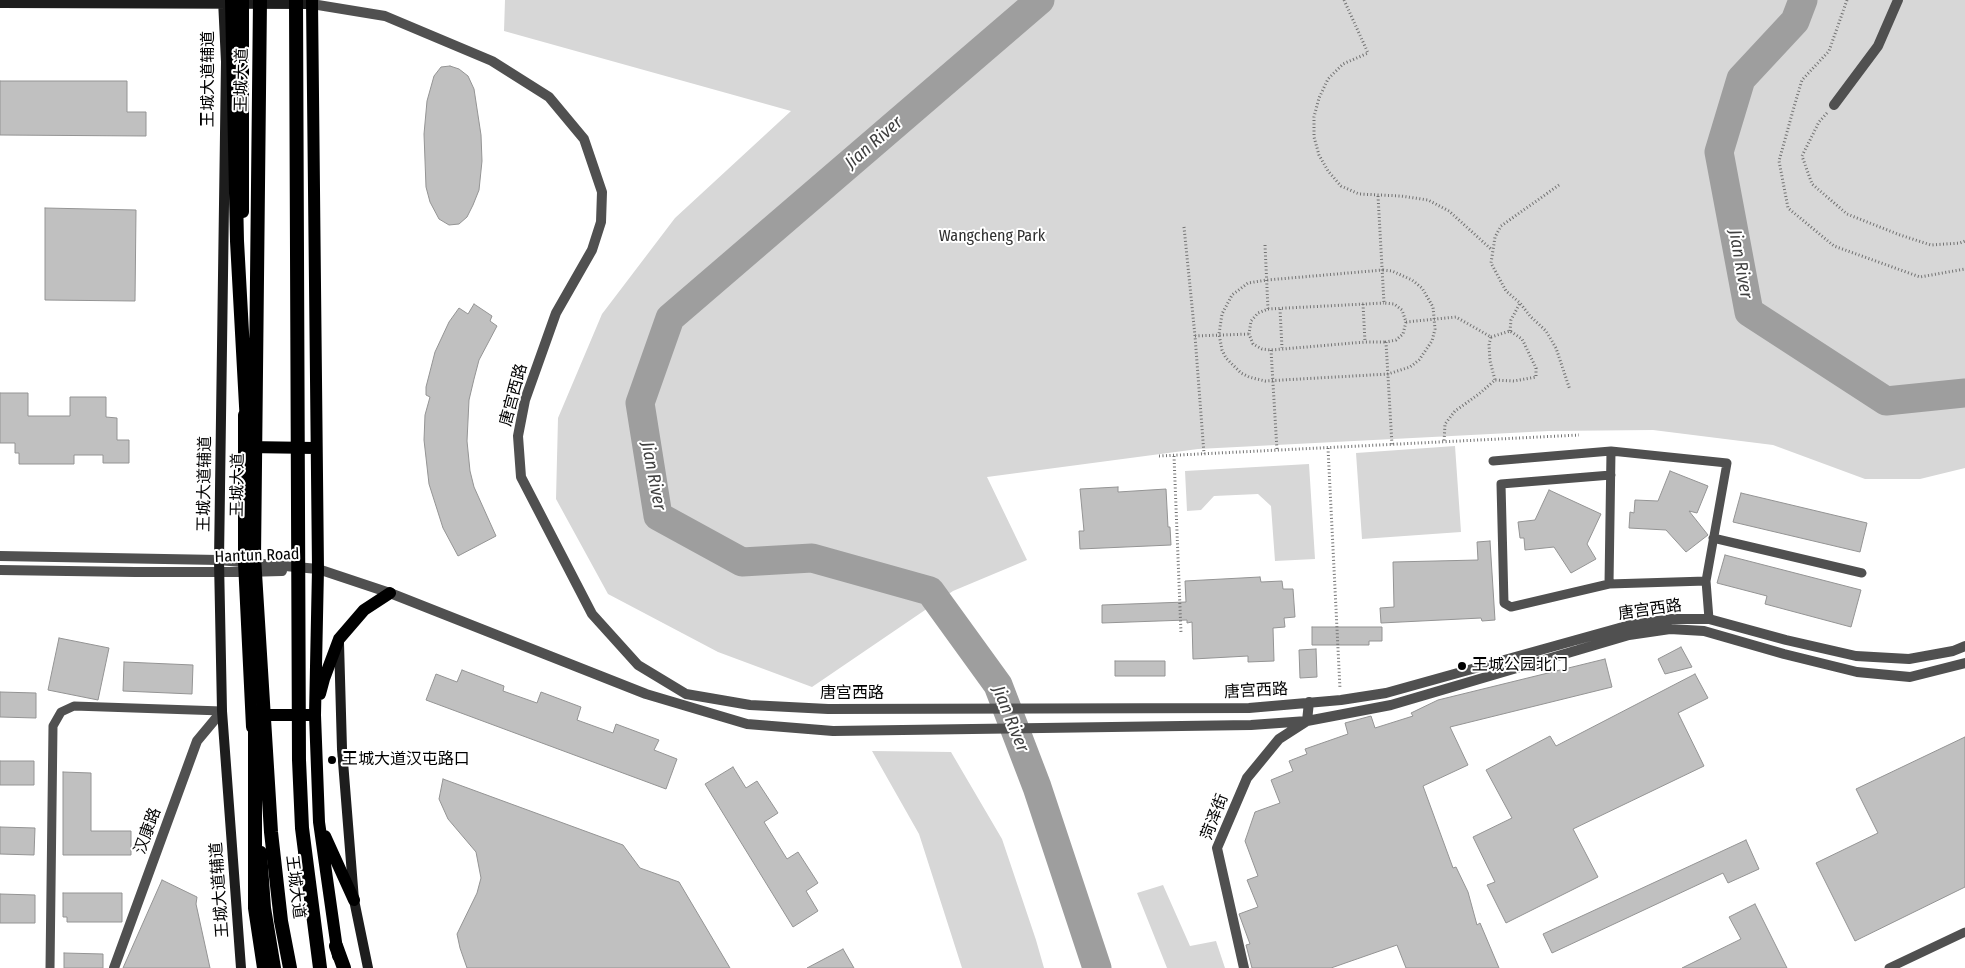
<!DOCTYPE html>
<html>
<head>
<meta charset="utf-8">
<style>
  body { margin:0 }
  canvas { display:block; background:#fff }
</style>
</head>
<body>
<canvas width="1965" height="968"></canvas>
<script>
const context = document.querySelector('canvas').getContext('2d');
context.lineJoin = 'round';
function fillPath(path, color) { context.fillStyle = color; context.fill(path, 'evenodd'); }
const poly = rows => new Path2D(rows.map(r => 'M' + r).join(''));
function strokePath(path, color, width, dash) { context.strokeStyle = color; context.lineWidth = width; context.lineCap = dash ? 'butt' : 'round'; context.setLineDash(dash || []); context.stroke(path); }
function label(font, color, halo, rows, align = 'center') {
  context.font = font + ' "Fira Sans Condensed","Noto Sans SC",sans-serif'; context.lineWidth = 4; context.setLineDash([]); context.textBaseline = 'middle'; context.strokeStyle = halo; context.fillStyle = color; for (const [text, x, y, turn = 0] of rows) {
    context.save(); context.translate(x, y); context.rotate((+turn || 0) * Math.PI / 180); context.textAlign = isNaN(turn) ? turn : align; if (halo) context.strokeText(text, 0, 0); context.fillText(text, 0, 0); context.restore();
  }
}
const green = poly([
  [505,0,1965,0,1965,468,1920,479,1865,479,1773,445,1653,430,1549,431,1198,449,987,477,1027,560,953,591,812,687,718,652,608,594,556,499,558,418,602,314,675,218,791,111,504,31],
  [1455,446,1461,532,1362,539,1356,453],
  [1309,464,1315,559,1275,561,1271,506,1258,494,1214,496,1201,510,1187,511,1185,471],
  [872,751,951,752,1002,839,1036,940,1044,968,962,968,919,834],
  [1163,885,1190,946,1216,941,1225,968,1167,968,1137,893]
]);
const river = poly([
  [1040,0,670,318,640,403,658,516,742,562,812,558,930,591,998,685,1037,787,1097,968],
  [1803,0,1795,21,1741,79,1719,152,1749,312,1886,401,1965,393]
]);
const building = poly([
  [450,66,459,69,468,76,474,89,481,135,482,161,479,190,473,205,467,217,459,224,449,225,439,219,430,202,426,187,424,134,427,101,434,76,441,67,450,66],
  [0,81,127,81,127,112,146,112,146,136,0,135,0,81],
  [45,208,136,210,135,301,45,300,45,208],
  [474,304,492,316,490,321,497,326,479,360,474,379,469,400,467,441,470,471,474,487,496,536,458,556,443,528,429,484,424,440,425,415,430,397,426,395,426,387,435,352,449,322,459,308,468,314,474,304],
  [0,393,28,393,28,416,70,416,70,397,106,397,106,417,117,418,117,440,129,440,129,463,103,463,103,455,74,455,74,464,19,464,19,453,15,453,15,443,0,443,0,393],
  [1670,471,1708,486,1697,513,1689,511,1708,535,1686,552,1666,530,1629,528,1630,512,1634,513,1635,500,1658,501,1670,471],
  [1118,487,1118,492,1166,489,1168,527,1170,527,1171,545,1080,549,1079,531,1084,531,1080,489,1118,487],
  [1549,490,1601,514,1587,544,1596,559,1571,573,1554,547,1525,550,1524,538,1520,538,1518,522,1535,520,1549,490],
  [1741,493,1867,523,1860,552,1733,522,1741,493],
  [1490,541,1495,620,1482,621,1481,618,1381,623,1380,608,1394,607,1393,562,1478,560,1477,542,1490,541],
  [1725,555,1861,590,1851,627,1765,604,1767,596,1717,583,1725,555],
  [1260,577,1261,582,1282,581,1283,589,1293,589,1295,617,1284,618,1285,627,1273,628,1274,661,1248,662,1248,656,1193,659,1192,622,1187,623,1187,620,1102,623,1102,605,1186,602,1185,581,1260,577],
  [1312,627,1382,627,1382,641,1369,641,1369,645,1312,645,1312,627],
  [59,638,109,648,98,700,48,690,59,638],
  [1681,647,1692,667,1665,674,1658,659,1681,647],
  [1316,649,1317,677,1300,678,1299,650,1316,649],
  [1605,659,1612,687,1450,727,1468,765,1423,786,1453,868,1456,867,1468,892,1477,925,1480,923,1499,968,1406,968,1397,945,1331,968,1252,968,1246,945,1250,944,1239,914,1258,907,1247,880,1258,876,1245,841,1255,812,1280,803,1271,780,1293,771,1289,761,1307,754,1305,749,1348,734,1345,723,1371,716,1375,728,1413,716,1411,713,1438,700,1605,659],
  [1115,661,1165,661,1165,676,1115,676,1115,661],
  [124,662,193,665,192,694,123,691,124,662],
  [462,670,504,686,503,691,537,703,541,692,581,707,577,720,613,733,616,724,659,740,654,750,677,759,666,789,426,700,436,674,457,682,462,670],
  [1695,674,1708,698,1678,713,1704,766,1573,829,1598,877,1506,923,1487,885,1495,882,1473,837,1512,818,1486,770,1550,736,1556,746,1695,674],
  [0,692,36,693,36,718,0,717,0,692],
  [1965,737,1965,887,1855,941,1816,863,1878,833,1856,789,1965,737],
  [0,761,34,761,34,785,0,785,0,761],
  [733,767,746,788,757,781,778,813,764,822,787,859,798,852,818,883,806,891,818,911,793,927,705,784,733,767],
  [63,772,91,773,91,831,131,831,131,855,63,855,63,772],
  [443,779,623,845,640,868,679,882,730,968,467,968,460,948,457,934,477,893,481,878,476,852,448,819,439,799,443,779],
  [0,827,35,828,34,855,0,854,0,827],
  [1746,840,1759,869,1728,883,1723,873,1552,953,1543,934,1746,840],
  [162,880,197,897,196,904,210,968,123,968,162,880],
  [63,893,122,893,122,922,67,922,67,917,63,917,63,893],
  [0,894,35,895,35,923,0,923,0,894],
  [1755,904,1787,968,1682,968,1741,939,1729,917,1755,904],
  [843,949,854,968,807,968,843,949],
  [64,953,103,954,103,968,64,968,64,953]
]);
const path = poly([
  [1344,0,1368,53,1343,64,1328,79,1319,98,1314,117,1314,137,1319,155,1328,171,1341,186,1359,194,1401,196,1428,200,1449,211,1492,250],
  [1847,0,1829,51,1802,80,1794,107,1779,161,1788,208,1834,246,1920,277,1965,269],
  [1827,113,1819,122,1802,156,1812,184,1847,214,1900,235,1931,245,1960,243,1965,241],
  [1559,185,1501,226,1495,237,1491,263,1506,291,1520,303,1530,316,1546,331,1556,348,1570,390],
  [1378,196,1384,303,1394,304,1402,310,1406,322,1403,334,1396,340,1386,342,1392,445],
  [1184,227,1195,336,1204,454],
  [1265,245,1268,309,1258,313,1251,321,1249,334,1253,344,1262,349,1271,350,1365,342,1386,342],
  [1383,270,1392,271,1412,280,1422,288,1433,307,1435,329,1432,341,1419,360,1410,367,1388,374,1265,381,1249,377,1241,373,1226,358,1222,350,1219,334,1222,314,1232,295,1248,283,1267,280,1383,270],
  [1363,304,1365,342],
  [1268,309,1384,303],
  [1280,309,1282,348],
  [1406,322,1456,317,1491,337,1489,344,1490,361,1495,380,1479,394,1455,411,1445,424,1444,442],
  [1510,331,1511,320,1520,303],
  [1195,336,1249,334],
  [1491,337,1510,331,1522,339,1536,368,1536,377,1514,381,1495,380],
  [1271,350,1277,450],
  [1328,448,1340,689],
  [1159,456,1579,435],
  [1174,456,1181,633]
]);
const service = poly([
  [1493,461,1611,451,1727,463,1706,581,1709,619],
  [1611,475,1501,484,1504,603,1511,607,1609,584,1706,581],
  [1713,538,1862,573],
  [1609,584,1611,451],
  [50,968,53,726,61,712,74,706,222,711],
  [1889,968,1965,932]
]);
const pedestrian = poly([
  [1834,105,1878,46,1898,0]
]);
const minor = poly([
  [312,4,385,16,492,61,549,97,584,139,602,192,601,222,592,250,556,313,525,400,518,436,521,477,592,614,638,665,686,694,750,705,828,709,1249,708,1341,700,1386,693,1630,625,1672,619,1709,619,1786,640,1856,656,1909,659,1953,651,1965,646],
  [0,556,219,560,318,569,390,593,646,694,747,724,833,731,1251,725,1307,721,1391,705,1629,635,1670,629,1704,631,1784,654,1857,672,1910,677,1965,663],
  [0,570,135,572,245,572,282,571],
  [114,968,197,741,222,711],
  [1244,968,1217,848,1247,778,1279,739,1307,721,1309,702]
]);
const secondary = poly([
  [223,0,226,62,219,560,222,711,241,968],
  [0,3,312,4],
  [339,643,342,749,354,900,368,968]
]);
const primary = poly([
  [243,0,243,212],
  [312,0,318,569,315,715,319,822,338,956],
  [244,415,244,562,252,727],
  [246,447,315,448],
  [320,694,324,679,339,639,364,610,390,593],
  [254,715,309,715],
  [325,836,354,900],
  [261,852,265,908,275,968]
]);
const trunk = poly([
  [232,0,237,241,247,424],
  [260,0,254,557,271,832,281,921,290,968],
  [296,0,299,760,302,828,320,968],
  [255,715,255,908,264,968],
  [336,946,344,968]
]);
const markers = [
  [1462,666,5,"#000"],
  [332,760,5,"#000"]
];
const streetNames = [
  ["王城大道辅道",209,79,-90],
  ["王城大道",242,80,-89],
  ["唐宫西路",514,395,-75],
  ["王城大道辅道",205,484,-89],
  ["王城大道",238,485,-89],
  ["Hantun Road",257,556,-2],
  ["唐宫西路",1650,610,-8],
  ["唐宫西路",1256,691,-3],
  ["唐宫西路",852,694],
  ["菏泽街",1215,817,-69],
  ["汉康路",148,831,-70],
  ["王城大道",295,887,83],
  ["王城大道辅道",220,890,-94]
];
const parkNames = [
  ["Wangcheng Park",992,237]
];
const poiNames = [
  ["王城公园北门",1472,666],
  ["王城大道汉屯路口",342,760]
];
const waterNames = [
  ["Jian River",874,143,-41],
  ["Jian River",1740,264,80],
  ["Jian River",653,476,79],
  ["Jian River",1010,719,68]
];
fillPath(green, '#d7d7d7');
strokePath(river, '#9e9e9e', 29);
fillPath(building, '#c0c0c0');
strokePath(building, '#949494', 1);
strokePath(path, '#727272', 3, [1, 2.5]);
strokePath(service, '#505050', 9);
strokePath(pedestrian, '#505050', 10);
strokePath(minor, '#505050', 10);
strokePath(secondary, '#1d1d1d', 10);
strokePath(primary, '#000', 12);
strokePath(trunk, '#000', 14);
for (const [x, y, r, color] of markers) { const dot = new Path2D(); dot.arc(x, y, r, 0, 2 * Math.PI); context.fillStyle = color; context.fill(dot); strokePath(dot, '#fff', 2); }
label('16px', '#000', '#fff', streetNames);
label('16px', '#2e2e2e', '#fff', parkNames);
label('16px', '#000', '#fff', poiNames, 'left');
label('italic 18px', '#3f3f3f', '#fff', waterNames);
</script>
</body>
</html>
